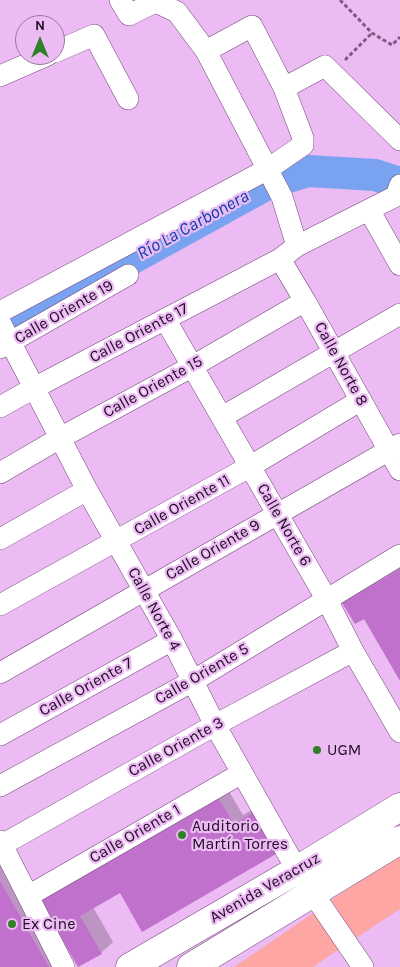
<!DOCTYPE html>
<html>
<head>
<meta charset="utf-8">
<style>
  body { margin:0 }
  #map { position:relative; width:400px; height:967px; overflow:hidden; background:#edbbf4; font-family:Karla,sans-serif }
  canvas { display:block }
  .north { position:absolute; left:15px; top:15px; width:50px; height:50px; box-sizing:border-box; background:#edbbf4; border:1px solid #9a75a0; border-radius:50%; rotate:0deg; font-size:14px; font-weight:700; line-height:20px; text-align:center; color:#1e0c21 }
  .north::after { content:''; display:block; margin:auto; width:18px; height:22px; background:#307f29; clip-path:polygon(50% 0,100% 100%,50% 72%,0 100%) }
</style>
</head>
<body>
<div id="map">
<canvas width="400" height="967"></canvas>
<div class="north">N</div>
</div>
<script>
const context = document.querySelector('canvas').getContext('2d');
context.lineJoin = 'round';
function fillPath(path, color) { context.fillStyle = color; context.fill(path, 'evenodd'); }
const poly = rows => new Path2D(rows.map(r => 'M' + r).join(''));
function strokePath(path, color, width, dash) { context.strokeStyle = color; context.lineWidth = width; context.lineCap = dash ? 'butt' : 'round'; context.setLineDash(dash || []); context.stroke(path); }
function label(font, color, halo, rows, align = 'center') {
  context.font = font + ' Karla,sans-serif'; context.lineWidth = 4.5; context.setLineDash([]); context.textBaseline = 'middle'; context.strokeStyle = halo; context.fillStyle = color; for (const [text, x, y, turn = 0] of rows) {
    context.save(); context.translate(x, y); context.rotate((+turn || 0) * Math.PI / 180); context.textAlign = isNaN(turn) ? turn : align; if (halo) context.strokeText(text, 0, 0); context.fillText(text, 0, 0); context.restore();
  }
}
const green = poly([
  [400,855,400,909,356,938,331,900],
  [315,912,341,948,313,967,234,967]
]);
const shadow = poly([
  [400,566,400,678,364,617,344,603,355,592],
  [227,788,243,815,264,803,286,842,120,891,93,907,113,942,101,953,40,898],
  [0,851,60,967,0,967]
]);
const river = poly([
  [0,331,269,183,308,171,375,175,400,183]
]);
const building = poly([
  [400,569,400,681,364,619,355,624,342,603],
  [217,796,234,824,253,813,276,854,142,932,120,893,80,916,102,954,78,967,38,898],
  [0,881,49,967,0,967]
]);
const path = poly([
  [340,0,372,33,392,45,400,37],
  [345,60,372,33]
]);
const minor = poly([
  [120,0,129,15,159,0],
  [156,2,177,12,206,51,282,197,297,246],
  [55,52,94,35,128,99],
  [0,76,48,55],
  [284,88,325,66,400,140],
  [366,212,373,217,400,265],
  [280,259,305,301,400,470],
  [0,312,268,169,303,145,303,138,284,88,252,26,206,51],
  [165,319,327,600,353,651,400,732],
  [0,322,87,490,172,640,215,725,297,870,363,967],
  [0,348,128,275],
  [0,407,34,388,280,259,297,246,396,196,400,185],
  [222,417,400,314],
  [0,473,60,438,193,366,305,301],
  [0,539,87,490],
  [0,605,249,467,361,400],
  [0,673,400,444],
  [0,735,172,640],
  [0,786,193,681,400,555],
  [0,841,64,967],
  [0,846,215,725,353,651],
  [28,896,242,773]
]);
const primary = poly([
  [130,967,297,870,400,807],
  [191,967,400,840]
]);
const markers = [
  [317,750,5,"#307f29"],
  [182,835,5,"#307f29"],
  [12,924,5,"#307f29"]
];
const streetNames = [
  ["Calle Oriente 19",64,312,-30],
  ["Calle Oriente 17",139,333,-28],
  ["Calle Norte 8",341,364,61],
  ["Calle Oriente 15",153,387,-29],
  ["Calle Oriente 11",182,505,-29],
  ["Calle Norte 6",284,525,60],
  ["Calle Oriente 9",213,550,-30],
  ["Calle Norte 4",154,609,61],
  ["Calle Oriente 5",202,674,-30],
  ["Calle Oriente 7",86,687,-29],
  ["Calle Oriente 3",176,747,-29],
  ["Calle Oriente 1",135,834,-30],
  ["Avenida Veracruz",265,888,-30]
];
const poiNames = [
  ["UGM",327,750],
  ["Auditorio",192,826],
  ["Martín Torres",192,844],
  ["Ex Cine",22,924]
];
const waterNames = [
  ["Río La Carbonera",193,225,-29]
];
fillPath(green, '#fda6a3');
fillPath(shadow, '#0003');
strokePath(river, '#79a3f0', 32);
fillPath(building, '#bf71cb');
strokePath(minor, '#75497c', 22);
strokePath(primary, '#75497c', 29);
strokePath(path, '#7c5c81', 3, [4, 2.5]);
strokePath(minor, '#fff', 21);
strokePath(primary, '#fff', 28);
for (const [x, y, r, color] of markers) { const dot = new Path2D(); dot.arc(x, y, r, 0, 2 * Math.PI); context.fillStyle = color; context.fill(dot); strokePath(dot, '#edbbf4', 2); }
label('16px', '#1e0c21', '#edbbf4', streetNames);
label('16px', '#1e0c21', '#edbbf4', poiNames, 'left');
label('italic 18px', '#063fac', '#edbbf4', waterNames);
</script>
</body>
</html>
